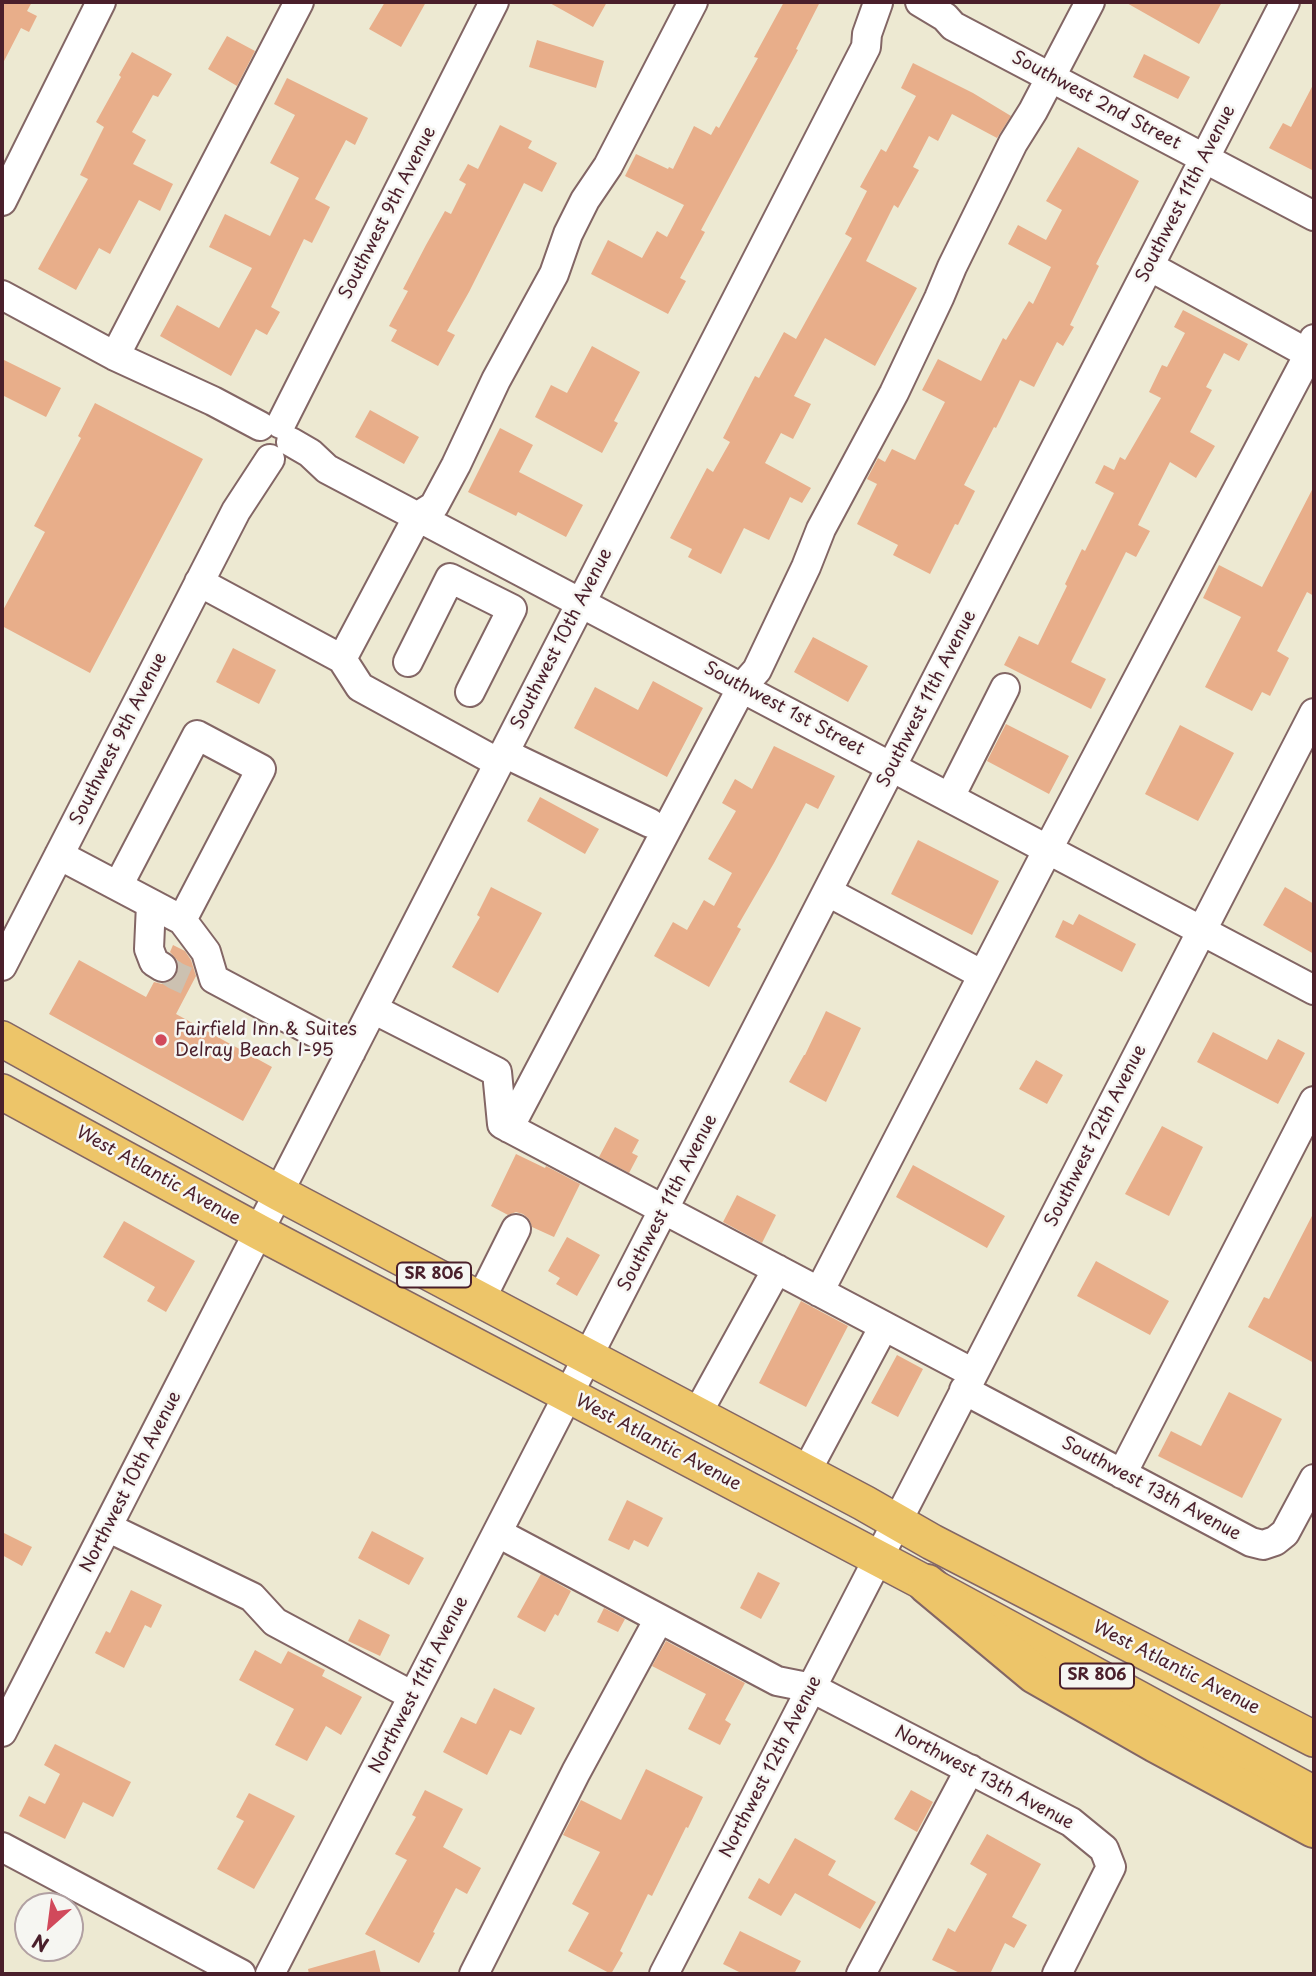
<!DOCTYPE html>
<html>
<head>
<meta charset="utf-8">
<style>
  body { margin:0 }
  #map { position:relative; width:1316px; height:1976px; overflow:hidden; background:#ede9d2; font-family:"Playpen Sans",sans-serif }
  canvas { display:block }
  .frame { position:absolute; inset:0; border:4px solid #4a1f2b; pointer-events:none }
  .north { position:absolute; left:14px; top:1892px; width:70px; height:70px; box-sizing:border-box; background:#f6f6f2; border:2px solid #b1a0a2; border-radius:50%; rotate:208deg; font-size:19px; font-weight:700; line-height:28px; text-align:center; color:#4a1f2b }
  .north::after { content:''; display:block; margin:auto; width:24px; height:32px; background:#d1495b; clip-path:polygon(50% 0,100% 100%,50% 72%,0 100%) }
</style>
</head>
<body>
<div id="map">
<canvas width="1316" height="1976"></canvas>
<div class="frame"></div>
<div class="north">N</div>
</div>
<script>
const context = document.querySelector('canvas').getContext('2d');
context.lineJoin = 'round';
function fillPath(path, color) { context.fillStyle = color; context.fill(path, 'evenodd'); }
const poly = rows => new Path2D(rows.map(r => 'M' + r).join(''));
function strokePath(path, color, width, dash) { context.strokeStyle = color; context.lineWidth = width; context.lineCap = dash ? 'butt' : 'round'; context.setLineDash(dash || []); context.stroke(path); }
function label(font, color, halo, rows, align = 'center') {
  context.font = font + ' "Playpen Sans",sans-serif'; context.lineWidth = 5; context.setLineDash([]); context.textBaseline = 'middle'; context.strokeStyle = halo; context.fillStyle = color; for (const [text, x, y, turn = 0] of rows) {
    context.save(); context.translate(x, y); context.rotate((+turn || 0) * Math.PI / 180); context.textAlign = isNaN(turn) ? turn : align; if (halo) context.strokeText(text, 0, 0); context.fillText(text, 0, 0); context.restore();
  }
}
const building = poly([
  [2,2,32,2,27,11,37,16,29,32,21,28,2,65],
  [385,2,426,2,401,47,369,29],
  [548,2,607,2,593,27],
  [784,2,820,2,796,49,798,50,701,230,705,232,680,278,686,281,668,314,591,274,608,240,642,258,657,231,667,237,684,205,625,176,636,154,668,169,669,167,673,169,694,126,711,135,716,126,719,128,758,58,754,57],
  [1125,2,1222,2,1199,44],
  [227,36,255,51,237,86,208,69],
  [537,40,604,61,596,88,529,67],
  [132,52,172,74,158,97,153,95,132,132,146,140,133,164,173,184,160,211,139,200,110,254,99,248,76,290,38,269,88,179,80,175,104,127,96,122,121,77,119,75],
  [1144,54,1190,77,1178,99,1133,77],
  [913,63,973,93,1011,116,997,138,952,114,938,141,929,136,913,167,919,170,898,208,894,205,866,261,917,288,875,366,825,338,794,396,811,404,793,439,781,433,765,463,811,488,802,503,790,497,769,540,744,528,721,574,688,557,692,549,670,538,707,468,713,472,730,442,723,438,755,376,759,378,784,332,796,339,852,238,845,234,867,191,860,187,881,149,886,152,916,96,901,88],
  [287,78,368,118,355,145,346,140,315,199,330,207,312,243,304,239,271,307,280,312,267,335,256,329,231,376,160,336,177,305,219,328,252,268,209,247,225,214,270,236,299,178,270,163,295,115,274,104],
  [1314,83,1314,171,1269,148,1283,123,1291,127],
  [500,125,532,141,528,148,557,163,542,192,524,183,469,292,447,331,455,335,438,366,391,341,397,330,389,326,408,291,403,289,426,245,445,211,451,214,466,184,459,180,468,164,478,169],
  [1078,147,1139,181,1096,264,1099,266,1070,325,1074,327,1063,346,1057,342,1034,387,1020,380,996,428,994,427,964,485,975,491,958,525,955,524,930,574,893,555,898,545,857,524,877,484,867,479,878,458,885,462,892,449,915,460,945,402,922,390,938,359,981,381,1003,338,1006,340,1029,301,1033,304,1051,267,1008,244,1018,225,1046,240,1062,210,1046,201],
  [1183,310,1248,344,1239,361,1224,353,1206,387,1212,390,1190,432,1215,446,1196,478,1170,462,1138,525,1150,531,1136,557,1126,552,1071,662,1106,679,1091,709,1004,665,1019,636,1038,645,1067,586,1065,584,1082,549,1085,551,1114,493,1095,483,1104,465,1114,470,1120,457,1125,460,1161,398,1149,392,1162,365,1167,367,1185,333,1174,327],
  [592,346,640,372,614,421,618,423,602,453,535,417,551,385,567,393],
  [2,359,61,388,46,417,2,395],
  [95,403,203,459,90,673,2,626,2,612,45,532,34,526,81,438,78,436],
  [370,410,419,437,404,464,355,437],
  [500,428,533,445,519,472,583,505,566,537,518,512,516,516,468,492],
  [1314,486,1314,596,1307,592,1277,651,1289,658,1270,696,1262,692,1252,711,1205,687,1241,617,1203,598,1219,565,1262,587],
  [813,637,868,666,848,702,794,672],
  [233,648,276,670,259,704,216,682],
  [653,681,703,708,667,777,574,728,595,687,638,710],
  [1006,724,1069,756,1049,794,987,761],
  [1180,725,1234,753,1198,821,1145,794],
  [774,746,835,776,818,809,806,803,774,863,737,927,741,929,709,987,654,956,673,922,687,930,704,900,714,906,732,873,708,859,736,811,722,803,735,779,752,789],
  [540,797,599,829,585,854,527,821],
  [918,840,999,881,972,935,891,894],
  [491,887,542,913,498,993,452,967,480,917,477,915],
  [1285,887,1314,904,1314,954,1263,925],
  [1079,914,1136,944,1122,972,1055,937,1063,920,1073,925],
  [173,945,185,951,191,960,196,976,176,1014,272,1067,243,1121,49,1014,79,960,146,997,154,982,162,984,169,982,176,975,179,967,177,960,170,952],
  [826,1011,861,1028,826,1102,789,1082,804,1055,805,1055],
  [1213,1032,1267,1060,1278,1039,1305,1053,1278,1104,1197,1062],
  [1036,1060,1063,1075,1047,1104,1019,1089],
  [1162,1126,1203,1147,1169,1216,1125,1194],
  [615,1127,639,1140,632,1153,638,1156,629,1173,599,1157],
  [516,1154,545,1168,546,1166,580,1184,554,1237,532,1227,529,1219,523,1214,516,1212,508,1215,491,1206],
  [913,1165,1005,1216,987,1248,896,1197],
  [737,1195,776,1215,762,1243,723,1222],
  [1314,1212,1314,1363,1248,1327,1264,1297,1269,1299],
  [124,1221,195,1261,166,1312,147,1301,155,1287,103,1257],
  [567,1237,600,1255,577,1296,556,1284,560,1278,548,1271],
  [1096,1261,1169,1301,1150,1335,1077,1296],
  [801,1301,848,1326,806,1407,759,1383],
  [897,1355,923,1369,898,1417,871,1403],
  [1229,1392,1282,1419,1242,1498,1158,1456,1171,1431,1201,1446],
  [627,1500,663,1518,648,1547,634,1540,629,1550,608,1540],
  [372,1531,424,1558,409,1585,358,1558],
  [2,1532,32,1547,22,1566,2,1555],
  [758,1572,780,1583,761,1619,740,1608],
  [541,1574,571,1591,558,1616,555,1614,545,1632,517,1617],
  [131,1590,162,1605,151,1628,145,1625,124,1668,95,1653,106,1631,110,1633],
  [604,1608,625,1619,618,1632,597,1622],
  [359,1619,390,1635,380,1656,348,1641],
  [666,1641,745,1683,725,1720,731,1724,720,1745,688,1729,706,1694,652,1666],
  [255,1650,281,1664,288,1651,325,1670,322,1676,362,1697,341,1735,326,1726,307,1761,275,1745,294,1709,239,1680],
  [494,1688,535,1708,521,1735,510,1730,487,1775,443,1752,461,1717,476,1724],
  [55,1744,131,1782,113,1817,83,1802,65,1839,19,1816,29,1796,45,1804,60,1774,44,1765],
  [646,1769,703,1797,688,1828,686,1827,652,1896,648,1894,620,1951,623,1953,611,1974,568,1951,589,1913,572,1904,600,1852,563,1835,581,1800,621,1820],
  [425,1790,463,1809,443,1847,481,1868,467,1894,456,1888,433,1932,435,1933,419,1963,365,1934,407,1860,395,1854,416,1817,412,1815],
  [911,1790,933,1802,917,1832,894,1819],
  [249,1793,295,1816,254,1889,217,1869,244,1821,236,1817],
  [987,1834,1041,1864,1012,1917,1027,1925,1014,1948,1005,1943,990,1974,962,1974,932,1960,948,1928,955,1932,987,1874,970,1864],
  [795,1838,836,1861,828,1875,876,1902,860,1929,795,1893,781,1916,748,1898,759,1878,769,1884],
  [740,1931,801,1961,794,1974,743,1974,723,1964],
  [375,1950,381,1974,309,1974,308,1969]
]);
const minorTunnel = poly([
  [162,967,176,976,192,983]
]);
const minor = poly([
  [920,2,945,17,953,26,1314,216],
  [2,201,101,2],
  [1149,266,1309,354],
  [2,295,115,356,213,401,260,426],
  [115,356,299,2],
  [281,424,494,2],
  [291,442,310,453,327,469,1314,990],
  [199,582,342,659,360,687,499,763],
  [342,659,418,516,434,506,456,465,496,380,554,274,568,234,585,200,608,166,693,2],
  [408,662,450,578,512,609,470,692],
  [504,753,650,823],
  [950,797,1005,688],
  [59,855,182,920,206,952,214,979,351,1052],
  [118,886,197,735,261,769,182,920],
  [828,892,983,975],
  [151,904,149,949,154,962,162,967],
  [2,966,236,511,270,459],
  [373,1009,497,1072,502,1124,973,1373],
  [509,1128,742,687,757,670,806,567,821,529,894,393,939,298,952,267,1013,143,1033,111,1090,2],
  [819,1292,1048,849,1309,354,1314,339],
  [481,1299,516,1229],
  [964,1390,1251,1542,1263,1545,1275,1541,1285,1533,1314,1479],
  [697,1414,777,1269],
  [806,1472,884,1326],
  [1122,1474,1314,1101],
  [107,1527,252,1597,275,1622,413,1696],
  [498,1533,777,1681,812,1688,1071,1822,1104,1849,1111,1867,1057,1974],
  [2,1732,866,47,867,34,878,3],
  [2,1847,241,1974],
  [270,1974,1285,2],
  [474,1974,576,1772,659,1619],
  [664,1974,1314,713],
  [861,1974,970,1769]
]);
const major = poly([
  [2,1039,279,1193,864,1503,932,1542,1314,1739],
  [2,1092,259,1232,927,1584,1314,1794]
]);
const highway = poly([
  [927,1584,1035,1674,1156,1743,1314,1828]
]);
const markers = [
  [161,1040,7,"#d1495b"]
];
const shields = [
  [434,1275,74],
  [1097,1676,74]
];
const shieldNames = [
  ["SR 806",434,1275],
  ["SR 806",1097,1676]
];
const streetNames = [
  ["Southwest 2nd Street",1096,101,28],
  ["Southwest 11th Avenue",1186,194,-63],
  ["Southwest 9th Avenue",388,213,-63],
  ["Southwest 10th Avenue",562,639,-63],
  ["Southwest 11th Avenue",927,699,-63],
  ["Southwest 1st Street",784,709,28],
  ["Southwest 9th Avenue",119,739,-63],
  ["Southwest 12th Avenue",1096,1136,-63],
  ["West Atlantic Avenue",158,1176,29],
  ["Southwest 11th Avenue",668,1203,-63],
  ["West Atlantic Avenue",658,1443,28],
  ["Northwest 10th Avenue",131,1482,-63],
  ["Southwest 13th Avenue",1151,1489,28],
  ["West Atlantic Avenue",1176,1668,27],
  ["Northwest 11th Avenue",419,1685,-63],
  ["Northwest 12th Avenue",771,1767,-63],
  ["Northwest 13th Avenue",984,1778,28]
];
const poiNames = [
  ["Fairfield Inn & Suites",175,1030],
  ["Delray Beach I-95",175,1051]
];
fillPath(building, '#e8ae8a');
strokePath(minorTunnel, '#ccc1b1', 28, [28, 14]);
strokePath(minor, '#836665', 32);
strokePath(major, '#836665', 38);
strokePath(highway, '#836665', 42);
strokePath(minor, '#fff', 28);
strokePath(major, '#edc569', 35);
strokePath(highway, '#edc569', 38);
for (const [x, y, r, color] of markers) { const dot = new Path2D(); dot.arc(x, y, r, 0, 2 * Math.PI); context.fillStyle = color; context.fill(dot); strokePath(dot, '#f6f6f2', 2.5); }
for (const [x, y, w] of shields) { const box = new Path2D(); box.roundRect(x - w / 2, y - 12.5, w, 25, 5); context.fillStyle = '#f6f6f2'; context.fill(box); strokePath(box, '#4a1f2b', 2); }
label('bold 16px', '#4a1f2b', null, shieldNames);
label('18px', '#4a1f2b', '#f6f6f2', streetNames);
label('18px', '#4a1f2b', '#f6f6f2', poiNames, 'left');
</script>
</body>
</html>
